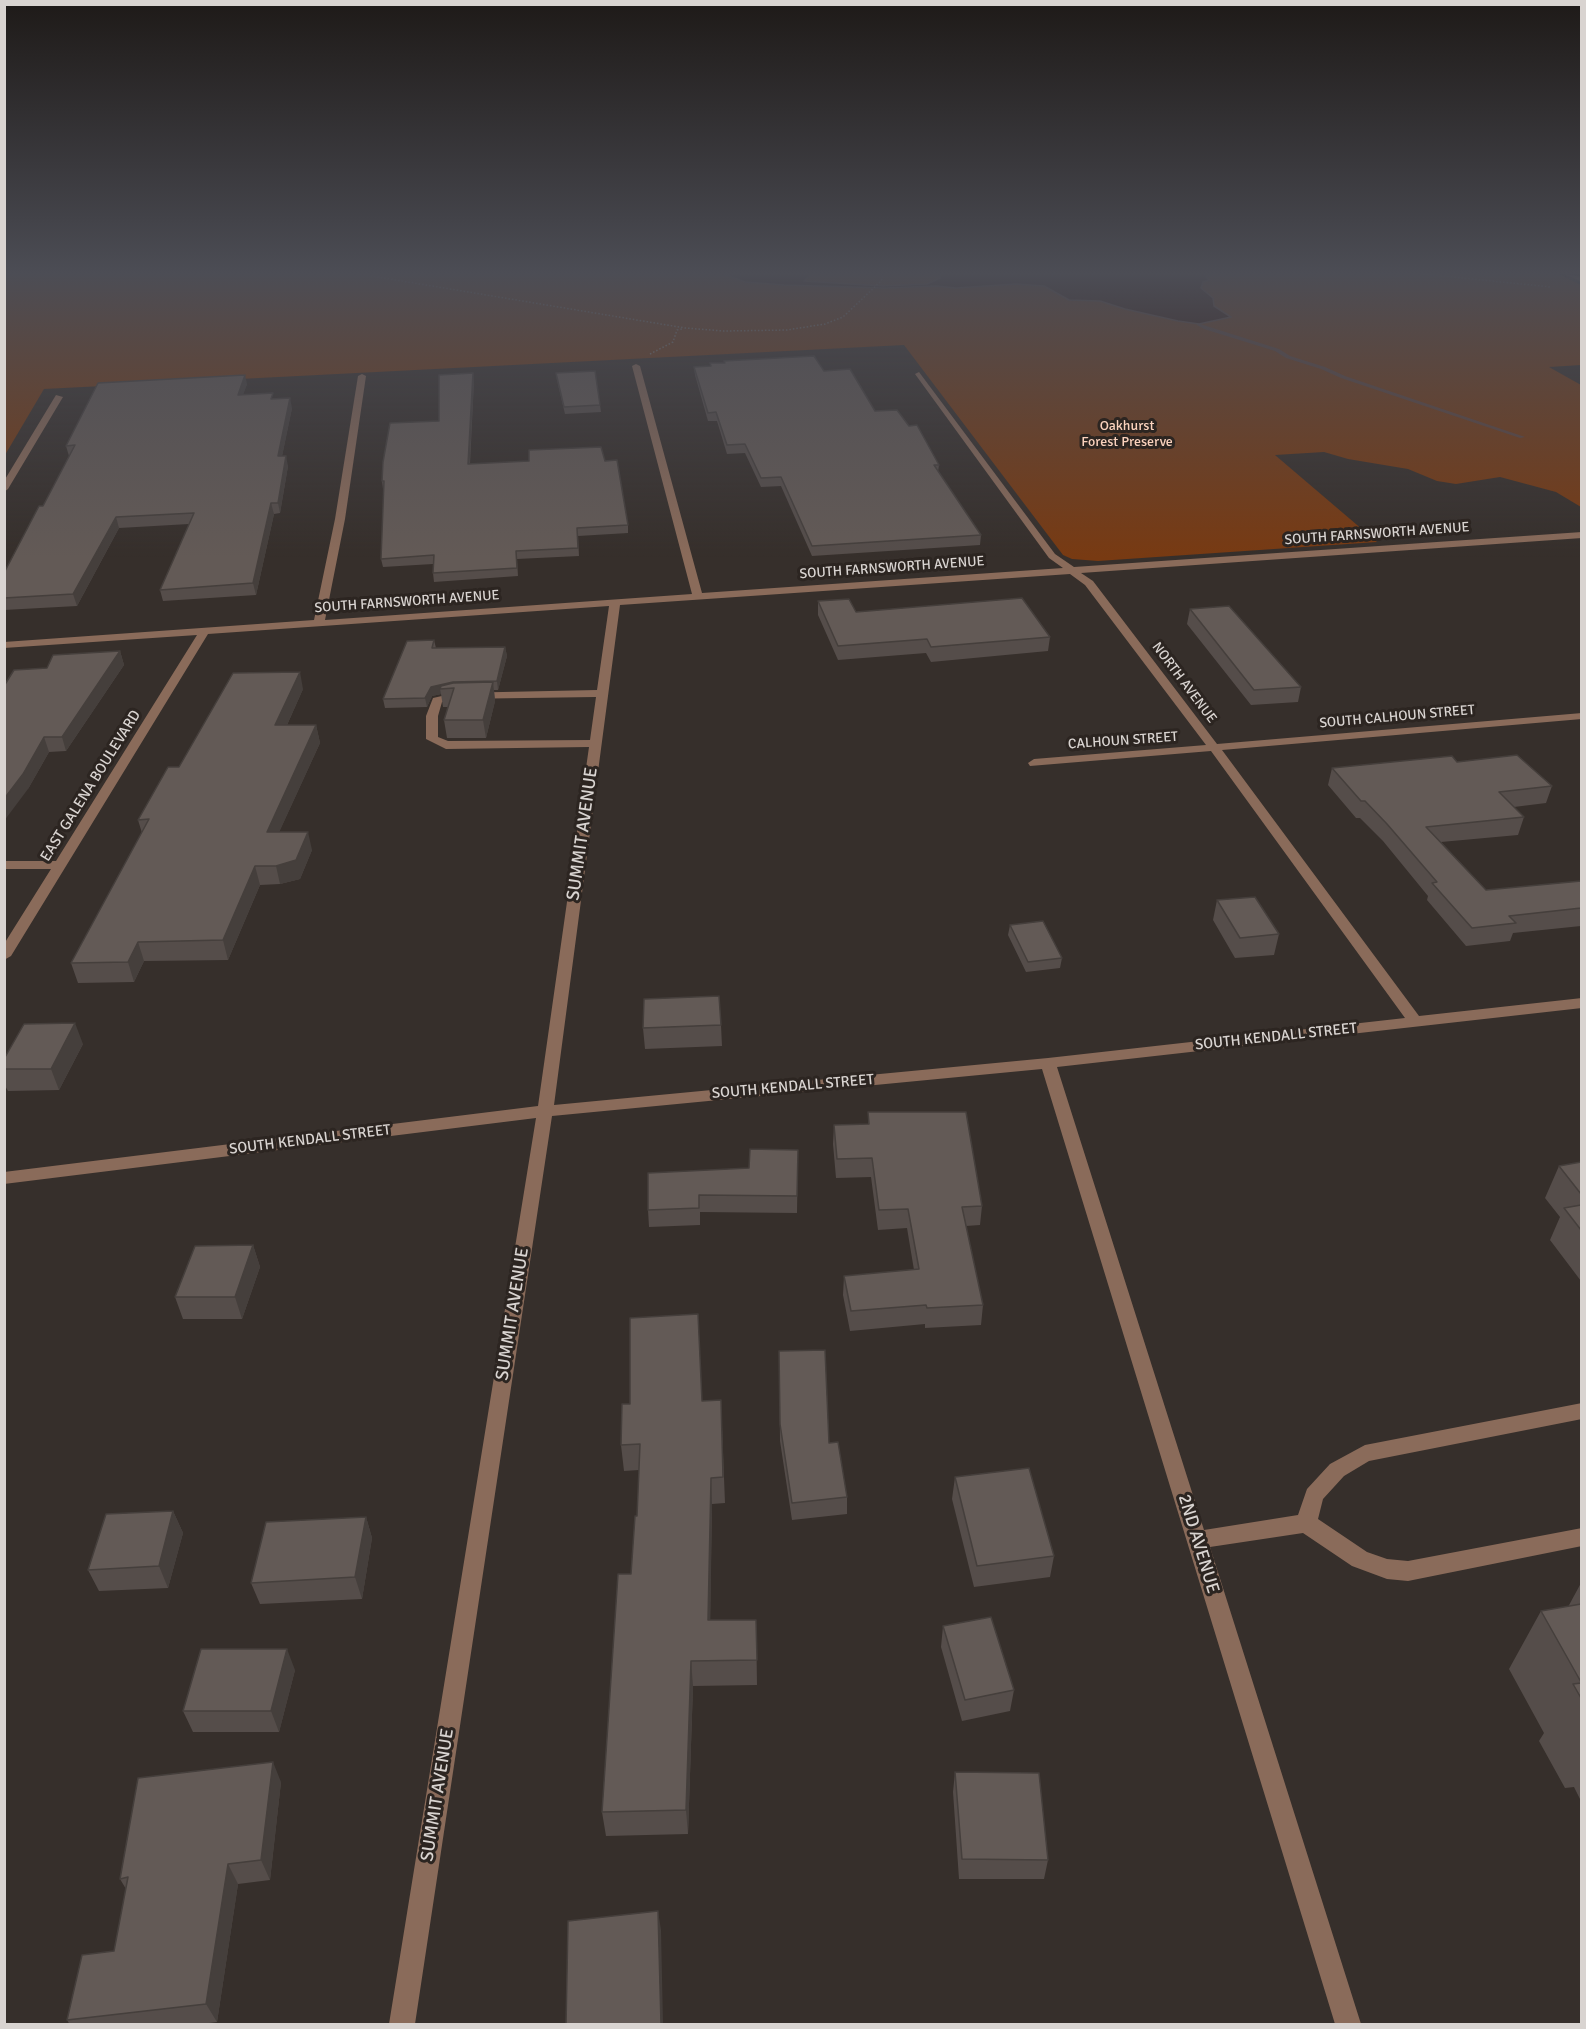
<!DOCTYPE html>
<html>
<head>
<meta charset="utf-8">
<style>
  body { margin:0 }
  #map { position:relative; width:1586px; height:2029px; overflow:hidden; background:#362f2b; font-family:Signika,sans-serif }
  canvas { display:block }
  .frame { position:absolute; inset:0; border:6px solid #d9d4d1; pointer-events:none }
</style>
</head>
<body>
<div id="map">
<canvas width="1586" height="2029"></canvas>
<div class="frame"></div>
</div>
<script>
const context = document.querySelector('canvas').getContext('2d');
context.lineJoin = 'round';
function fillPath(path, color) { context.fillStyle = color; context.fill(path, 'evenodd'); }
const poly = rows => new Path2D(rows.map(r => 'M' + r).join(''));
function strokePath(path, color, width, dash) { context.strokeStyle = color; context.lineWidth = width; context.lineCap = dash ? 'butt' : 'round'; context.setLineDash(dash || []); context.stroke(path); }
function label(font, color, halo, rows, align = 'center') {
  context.font = font + ' Signika,sans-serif'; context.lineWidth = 6; context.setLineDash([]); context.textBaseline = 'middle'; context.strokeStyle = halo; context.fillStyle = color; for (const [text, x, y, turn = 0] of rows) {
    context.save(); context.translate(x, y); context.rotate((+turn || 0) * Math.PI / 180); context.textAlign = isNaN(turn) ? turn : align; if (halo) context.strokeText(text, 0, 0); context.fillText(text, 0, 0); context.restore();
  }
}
const green = poly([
  [5,274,1559,274,1581,285,1581,365,1549,367,1581,385,1581,507,1556,492,1500,477,1456,484,1437,481,1408,469,1348,459,1324,452,1275,455,1377,542,1098,561,1072,559,1063,555,904,345,44,389,5,455]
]);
const water = poly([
  [724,274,811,274,804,281,883,286,927,284,940,278,941,274,1211,274,1206,277,1209,280,1203,282,1201,288,1213,298,1214,306,1231,317,1199,324,1178,321,1125,309,1100,301,1069,300,1044,286,1016,284,956,288,936,286,885,288,784,285,745,282,724,274]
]);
const stream = poly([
  [1197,323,1279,349,1290,356,1325,367,1345,376,1525,437,1520,438,1341,378,1321,369,1286,358,1275,351,1204,329,1197,325,1197,323]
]);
const path = poly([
  [360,274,685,328,724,331,787,330,825,324,843,317,879,283,883,278,881,274],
  [1423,274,1551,287],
  [650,354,673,342,677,330,682,329]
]);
const minor = poly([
  [1565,274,1582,277,1582,282,1566,275,1565,274],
  [636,364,640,366,702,593,1063,568,1049,558,915,374,919,372,1055,554,1074,567,1582,532,1582,538,1081,573,1093,581,1217,744,1582,713,1582,719,1222,750,1419,1016,1582,998,1582,1008,1057,1067,1204,1530,1298,1515,1307,1489,1330,1464,1365,1445,1582,1403,1582,1419,1369,1461,1344,1476,1323,1499,1318,1519,1367,1552,1387,1559,1408,1561,1582,1528,1582,1546,1408,1581,1387,1579,1352,1566,1303,1533,1210,1547,1361,2024,1335,2024,1042,1069,552,1116,415,2024,389,2024,536,1118,4,1184,4,1172,538,1106,589,747,446,749,426,739,426,716,433,698,455,693,597,690,609,606,208,634,11,956,4,960,4,944,51,869,4,869,4,861,56,861,197,635,4,648,4,642,314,620,335,519,358,376,362,374,366,376,345,519,325,620,692,594,632,366,636,364],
  [1070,574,1085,585,1206,745,1034,759,1028,763,1030,766,1211,751,1405,1018,1048,1058,554,1105,620,605,1070,574],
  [596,697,590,740,448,741,438,737,438,716,442,702,455,699,596,697],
  [56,395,63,397,8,489,4,492,4,481,56,395]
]);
const wall = poly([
  [710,363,824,371,875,411,939,465,938,472,981,535,980,545,812,556,781,486,761,487,745,453,727,454,717,421,708,421,695,375,694,367,710,366],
  [556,373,600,405,601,412,565,414,557,380],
  [474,380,470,464,605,461,628,525,628,533,578,536,579,556,517,559,518,576,434,582,433,573,433,564,383,567,381,559,384,489,383,489,382,481,439,421],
  [247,384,243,394,274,399,292,408,282,456,288,466,280,513,274,514,256,595,163,601,160,590,189,524,119,528,77,606,4,610,4,573,43,506,69,456,66,446],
  [818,601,856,612,1050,637,1048,651,931,662,926,653,838,660,818,615],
  [1190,609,1301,687,1298,702,1251,705,1187,624],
  [434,640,436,648,505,647,507,656,498,690,494,690,495,701,486,738,447,738,444,720,448,707,443,707,441,694,432,696,427,707,385,708,383,699],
  [120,651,124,665,66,751,49,752,28,789,47,668],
  [303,689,287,725,316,725,320,743,279,832,312,850,300,879,280,884,260,885,228,960,144,961,134,982,78,983,71,963,142,833,138,820,179,767],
  [1457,762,1552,786,1546,803,1514,807,1524,817,1518,835,1441,842,1486,890,1581,882,1581,926,1513,933,1510,941,1466,946,1427,900,1428,896,1383,841,1360,818,1356,818,1328,785,1332,768],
  [1217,900,1279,934,1274,955,1235,958,1213,920],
  [1010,925,1062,958,1060,968,1026,972,1008,935],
  [721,1025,722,1046,645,1049,643,1028],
  [83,1044,59,1090,8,1091,4,1084,4,1059],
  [868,1112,982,1206,980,1225,966,1226,983,1305,981,1325,925,1328,925,1324,850,1331,843,1295,844,1276,914,1270,907,1228,878,1230,871,1177,836,1178,833,1144,834,1125,868,1124],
  [798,1150,797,1213,700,1212,700,1225,649,1227,648,1210,749,1168],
  [1581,1162,1581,1281,1550,1240,1560,1217,1545,1198,1559,1166],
  [253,1245,260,1267,242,1319,183,1319,175,1297],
  [779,1351,829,1443,847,1497,847,1514,792,1520,780,1441],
  [721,1400,725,1503,712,1504,710,1620,756,1620,757,1685,693,1686,688,1834,606,1836,602,1812,631,1574,637,1516,639,1470,624,1471,621,1445,702,1401],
  [955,1477,1054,1556,1050,1577,974,1587,952,1499],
  [173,1511,183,1533,168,1588,99,1591,88,1570],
  [366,1517,372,1538,362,1599,260,1604,251,1583],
  [1581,1583,1581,1801,1574,1787,1565,1788,1539,1741,1544,1733,1509,1669,1541,1611,1568,1607],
  [943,1626,1014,1690,1010,1711,962,1721,941,1647],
  [295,1670,279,1732,193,1732,183,1711],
  [955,1772,1048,1860,1044,1879,959,1879,953,1792],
  [281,1782,270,1880,238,1884,217,2022,194,2025,70,2025,67,2020,114,1951,126,1889,120,1879]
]);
const shadedWall = poly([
  [473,373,474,380,469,472,468,464],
  [245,375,247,384,240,404,238,395],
  [290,398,292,408,280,466,278,456],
  [286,456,288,466,280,513,278,503],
  [271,503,274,514,256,595,253,583],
  [116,517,119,528,77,606,73,594],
  [505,647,507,656,498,690,497,681],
  [120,651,124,665,66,751,62,737],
  [300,672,303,689,279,743,275,725],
  [453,682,454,691,454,688,440,689,441,694,432,696,427,707,425,698,431,687],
  [493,682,495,701,486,738,483,720],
  [316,725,320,743,271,850,267,832],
  [44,737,49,752,28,789,4,821,4,799],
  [308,832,312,850,300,879,280,884,276,866],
  [255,866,260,885,228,960,223,940],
  [138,942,144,961,134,982,128,962],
  [75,1023,83,1044,59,1090,51,1069],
  [253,1245,260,1267,242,1319,235,1297],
  [711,1478,712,1504,710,1646,708,1620],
  [173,1511,183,1533,168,1588,159,1566],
  [366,1517,372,1538,362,1599,355,1577],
  [287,1649,295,1670,279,1732,271,1711],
  [691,1661,693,1686,688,1834,686,1810],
  [273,1762,281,1782,270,1880,261,1860],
  [228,1864,238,1884,217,2022,206,2004],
  [658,1911,661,1930,663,2025,662,2025,661,2024]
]);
const building = poly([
  [814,356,824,371,850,369,875,411,897,410,909,426,917,425,939,465,934,465,981,535,812,546,781,477,761,478,745,444,727,445,716,412,708,413,694,367,711,366,710,363,725,363,724,361,814,356],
  [595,371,600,405,564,407,556,373,595,371],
  [473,373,468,464,529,461,529,450,601,447,605,461,617,460,628,525,577,528,578,548,516,551,517,568,433,573,434,555,381,559,384,481,382,481,383,462,390,423,439,421,439,375,473,373],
  [245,375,238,395,273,393,271,399,290,398,278,456,286,456,278,503,271,503,253,583,160,590,194,513,116,517,73,594,4,598,4,573,39,506,43,506,75,445,66,446,98,383,245,375],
  [1022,598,1050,637,931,647,927,639,838,646,818,601,849,599,856,612,1022,598],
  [1229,606,1301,687,1254,690,1190,609,1229,606],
  [434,640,432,648,505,647,497,681,453,682,431,687,425,698,383,699,407,641,434,640],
  [120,651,62,737,44,737,23,774,4,799,4,686,14,670,47,668,53,655,120,651],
  [300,672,275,725,316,725,267,832,308,832,296,860,276,866,255,866,223,940,138,942,128,962,71,963,149,819,138,820,168,767,179,767,233,673,300,672],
  [493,682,483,720,444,720,454,688,440,689,441,686,453,683,493,682],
  [1517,755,1552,786,1499,792,1524,817,1426,827,1486,890,1581,881,1581,908,1509,916,1516,923,1472,928,1432,883,1437,882,1387,824,1365,801,1361,801,1332,768,1452,756,1457,762,1517,755],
  [1255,897,1279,934,1240,938,1217,900,1255,897],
  [1043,921,1062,958,1028,962,1010,925,1043,921],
  [719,996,721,1025,643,1028,644,999,719,996],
  [75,1023,51,1069,4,1069,4,1059,24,1024,75,1023],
  [868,1112,966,1112,982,1206,962,1207,983,1305,927,1308,926,1305,851,1311,844,1276,919,1269,908,1209,879,1210,872,1158,837,1159,834,1125,869,1124,868,1112],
  [750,1149,798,1150,797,1196,699,1195,699,1208,648,1210,648,1173,749,1168,750,1149],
  [1581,1162,1581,1194,1559,1166,1581,1162],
  [1581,1205,1581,1230,1564,1208,1581,1205],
  [253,1245,235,1297,175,1297,195,1246,253,1245],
  [698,1314,702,1401,721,1400,723,1477,711,1478,708,1620,756,1620,757,1660,691,1661,686,1810,602,1812,618,1574,631,1574,635,1516,637,1516,640,1444,621,1445,622,1404,630,1404,630,1318,698,1314],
  [825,1350,829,1443,838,1442,847,1497,792,1503,780,1424,779,1351,825,1350],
  [1029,1468,1054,1556,977,1566,955,1477,1029,1468],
  [173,1511,159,1566,88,1570,106,1514,173,1511],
  [366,1517,355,1577,251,1583,266,1522,366,1517],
  [1581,1604,1581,1682,1541,1611,1581,1604],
  [991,1617,1014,1690,965,1700,943,1626,991,1617],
  [201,1649,287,1649,271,1711,183,1711,201,1649],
  [1581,1683,1581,1698,1573,1684,1581,1683],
  [273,1762,261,1860,228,1864,206,2004,67,2020,82,1955,114,1951,128,1877,120,1879,138,1778,273,1762],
  [955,1772,1039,1773,1048,1860,962,1859,955,1772],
  [658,1911,661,2024,653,2025,566,2025,568,1921,658,1911]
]);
const farParknames = [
  ["Oakhurst",1127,426],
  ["Forest Preserve",1127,442]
];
const farStreetnames = [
  ["SOUTH FARNSWORTH AVENUE",1377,534,-4],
  ["SOUTH FARNSWORTH AVENUE",892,568,-4],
  ["SOUTH FARNSWORTH AVENUE",407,602,-4],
  ["NORTH AVENUE",1184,683,53],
  ["SOUTH CALHOUN STREET",1397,717,-5],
  ["CALHOUN STREET",1123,741,-4]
];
const streetNames = [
  ["EAST GALENA BOULEVARD",91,786,-58],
  ["SOUTH KENDALL STREET",1276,1037,-6],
  ["SOUTH KENDALL STREET",793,1087,-5],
  ["SOUTH KENDALL STREET",310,1140,-7]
];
const nearStreetnames = [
  ["SUMMIT AVENUE",583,834,-82],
  ["SUMMIT AVENUE",513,1314,-81],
  ["2ND AVENUE",1198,1544,73],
  ["SUMMIT AVENUE",438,1795,-81]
];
fillPath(green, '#783a12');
fillPath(water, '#290800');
strokePath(water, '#5e453f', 1.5);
fillPath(stream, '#5e453f');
strokePath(path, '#88827e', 1.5, [1.5, 2]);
fillPath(minor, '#8a6b5a');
fillPath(wall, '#554d4a');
fillPath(shadedWall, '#453f3c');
fillPath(building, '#635a56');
strokePath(building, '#453f3c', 1.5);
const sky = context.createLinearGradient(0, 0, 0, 558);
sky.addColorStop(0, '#1e1a18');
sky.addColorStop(0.49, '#4c4d55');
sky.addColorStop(1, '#4c4d5500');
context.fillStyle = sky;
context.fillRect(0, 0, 1586, 558);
label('14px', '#fad2bd', '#2c2521', farParknames);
label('14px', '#d9d4d1', '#2c2521', farStreetnames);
label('15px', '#d9d4d1', '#2c2521', streetNames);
label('18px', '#d9d4d1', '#2c2521', nearStreetnames);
</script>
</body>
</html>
